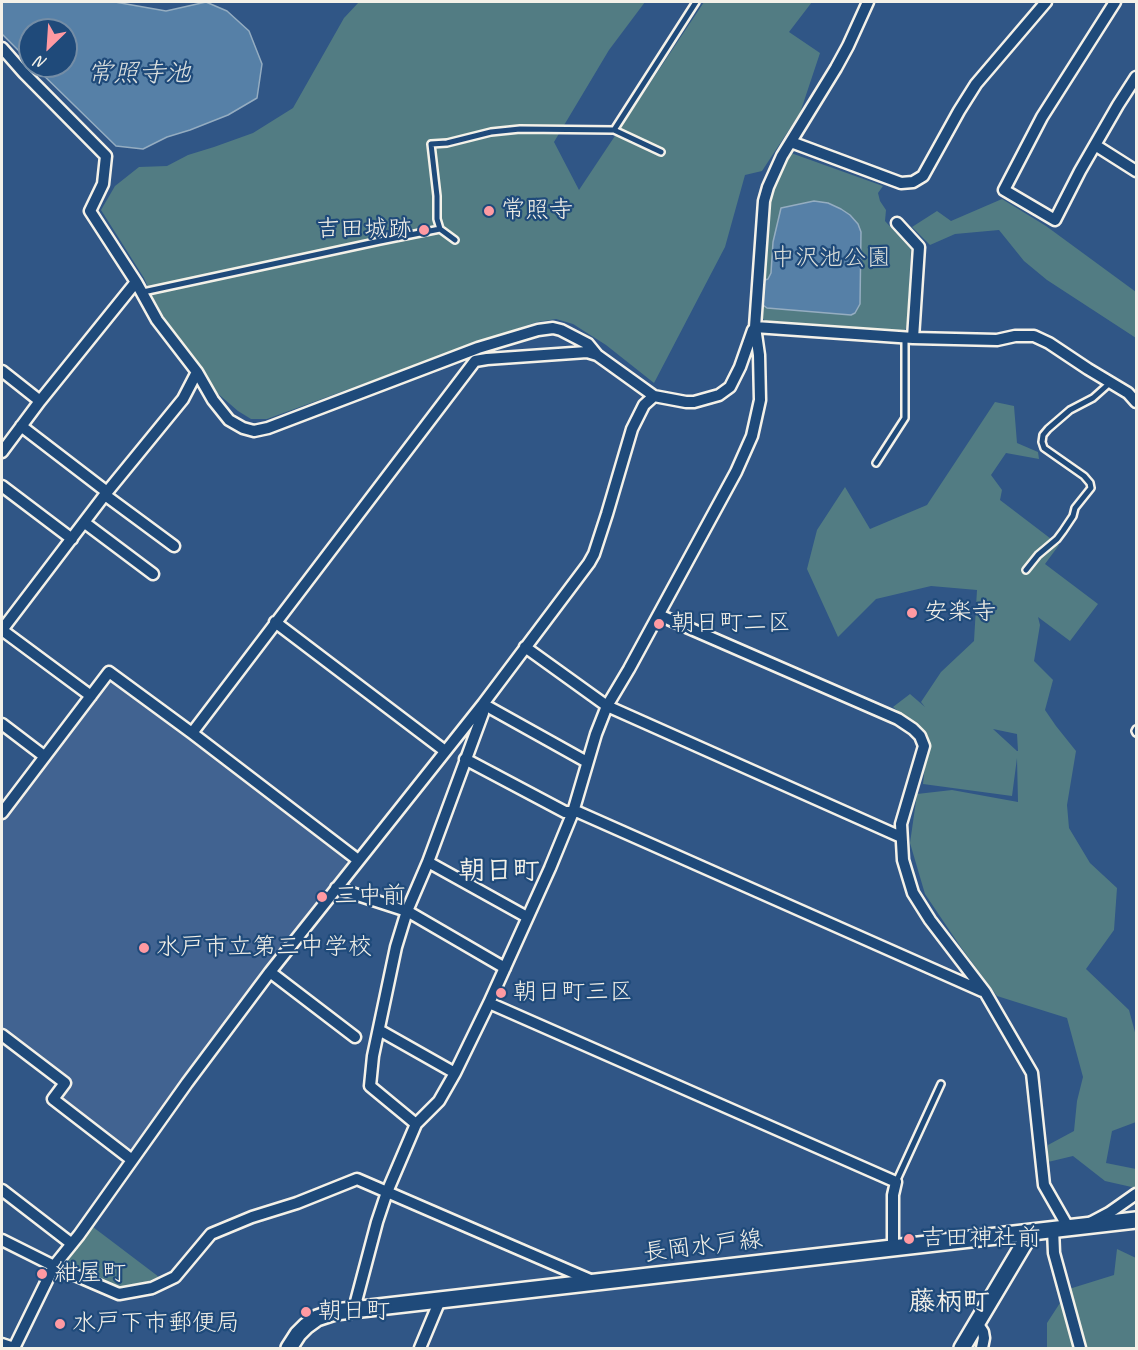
<!DOCTYPE html>
<html>
<head>
<meta charset="utf-8">
<style>
  body { margin:0 }
  #map { position:relative; width:1138px; height:1350px; overflow:hidden; background:#305686; font-family:Caveat,sans-serif }
  canvas { display:block }
  .frame { position:absolute; inset:0; border:3px solid #f4f1e8; pointer-events:none }
  .north { position:absolute; left:18px; top:18px; width:60px; height:60px; box-sizing:border-box; background:#1f4a7a; border:2px solid #748da6; border-radius:50%; rotate:205deg; font-size:16px; font-weight:700; line-height:24px; text-align:center; color:#f4f1e8 }
  .north::after { content:''; display:block; margin:auto; width:21px; height:27px; background:#ff9aa2; clip-path:polygon(50% 0,100% 100%,50% 72%,0 100%) }
</style>
</head>
<body>
<div id="map">
<canvas width="1138" height="1350"></canvas>
<div class="frame"></div>
<div class="north">N</div>
</div>
<script>
const context = document.querySelector('canvas').getContext('2d');
context.lineJoin = 'round';
function fillPath(path, color) { context.fillStyle = color; context.fill(path, 'evenodd'); }
const poly = rows => new Path2D(rows.map(r => 'M' + r).join(''));
function strokePath(path, color, width, dash) { context.strokeStyle = color; context.lineWidth = width; context.lineCap = dash ? 'butt' : 'round'; context.setLineDash(dash || []); context.stroke(path); }
function label(font, color, halo, rows, align = 'center') {
  context.font = font + ' Caveat,"Klee One",sans-serif'; context.lineWidth = 4.5; context.setLineDash([]); context.textBaseline = 'middle'; context.strokeStyle = halo; context.fillStyle = color; for (const [text, x, y, turn = 0] of rows) {
    context.save(); context.translate(x, y); context.rotate((+turn || 0) * Math.PI / 180); context.textAlign = isNaN(turn) ? turn : align; if (halo) context.strokeText(text, 0, 0); context.fillText(text, 0, 0); context.restore();
  }
}
const built = poly([
  [110,683,119,683,345,859,348,866,131,1152,59,1100,71,1082,2,1030,2,821,103,689]
]);
const green = poly([
  [359,2,645,2,609,50,554,142,579,190,704,2,812,2,789,32,820,53,800,113,762,171,745,175,725,247,654,383,606,345,573,324,556,319,537,322,478,342,267,419,251,419,238,411,216,392,164,317,151,294,144,278,101,210,115,186,139,167,167,166,188,155,214,147,253,133,293,108,344,18],
  [791,153,883,186,878,193,880,201,886,210,885,221,911,249,907,327,903,333,843,326,766,322,760,315,770,204,777,180],
  [1002,199,1046,226,1136,292,1136,338,1047,280,1024,261,999,230,955,234,930,245,912,227,937,211,951,221],
  [995,402,1014,406,1017,443,1038,452,1039,459,1006,453,991,475,1002,490,1000,500,1059,545,1045,564,1098,604,1070,641,1038,617,1040,625,1034,661,1053,680,1045,710,1056,726,1076,751,1067,805,1069,828,1090,863,1117,888,1114,930,1086,969,1129,1010,1136,1036,1136,1122,1112,1131,1106,1163,1136,1169,1136,1188,1105,1181,1073,1156,1048,1162,1048,1145,1074,1131,1077,1101,1083,1077,1067,1018,997,996,960,946,925,894,910,843,917,794,952,790,1018,802,1017,758,1012,796,923,784,928,736,893,707,910,694,925,707,921,702,941,672,974,641,977,590,931,586,876,599,838,637,807,569,817,530,845,487,870,529,927,505],
  [993,729,1017,734,1018,751,1017,751],
  [93,1227,159,1277,123,1291,66,1266,67,1261],
  [1117,1249,1136,1258,1136,1348,1047,1348,1047,1323,1069,1289,1114,1275]
]);
const water = poly([
  [2,2,115,2,166,11,206,2,227,11,249,31,262,64,257,98,228,115,190,130,167,137,143,149,116,146,34,66,66,66,66,30,30,30,30,62,2,34,2,2],
  [814,201,828,203,841,209,850,215,858,224,861,232,860,304,855,313,851,315,767,308,763,305,762,294,765,280,768,279,771,273,773,242,781,208,814,201]
]);
const lane = poly([
  [614,130,696,2],
  [455,240,440,229,437,219,437,196,431,144,447,143,491,132,520,129,614,130,661,152],
  [143,292,380,241,440,229],
  [876,463,905,418,905,337],
  [1026,570,1038,555,1057,539,1063,531,1073,516,1075,508,1091,488,1090,483,1084,476,1044,448,1042,442,1043,435,1048,429,1070,410,1093,398,1111,382],
  [1136,729,1135,731,1136,733],
  [896,1182,941,1084]
]);
const street = poly([
  [1115,2,1042,117,1004,190,1055,220,1080,171,1118,105,1136,77],
  [2,48,24,73,106,156,103,184,90,211,136,282,157,320,197,372,213,400,229,420,243,428,254,431,268,428,478,348,538,330,553,328,561,330,588,344,597,355],
  [791,142,901,183,913,182,923,176,959,111,976,84,1046,2],
  [1095,145,1136,171],
  [897,223,919,247,913,338],
  [755,327,913,338,997,340,1015,336,1034,336,1049,343,1088,369,1128,393,1136,402],
  [2,371,40,401],
  [21,426,107,492],
  [2,452,40,401,136,282],
  [2,486,72,539],
  [105,495,174,546],
  [85,523,153,574],
  [659,615,898,719,913,729,920,736,924,746,901,824,903,860,913,893,930,920,985,992,1032,1073,1044,1185,1068,1227],
  [275,622,445,751],
  [2,630,107,492,183,399,197,372],
  [2,630,91,696],
  [525,647,607,706,901,837],
  [2,724,44,756],
  [192,733,475,361,487,359,587,352,597,355,654,396,686,402,694,402,719,395,730,387,740,367,753,330],
  [465,759,565,812,578,812,982,991],
  [2,813,109,672,192,733,358,860],
  [428,862,527,917],
  [336,888,407,911,505,968],
  [270,972,355,1037],
  [489,1003,896,1182,893,1195,893,1247],
  [379,1030,455,1073],
  [2,1035,65,1083,53,1099,132,1160],
  [416,1124,370,1086,373,1056,396,947,407,911,428,862,483,713,483,704,587,762],
  [2,1190,72,1244],
  [1092,1222,1109,1213,1136,1194],
  [1053,1229,1054,1253,1080,1348],
  [2,1240,54,1266,119,1294,152,1288,175,1277,211,1234,252,1217,297,1203,357,1179,595,1282],
  [354,1309,377,1222,387,1192,416,1124,439,1101,455,1073,489,1003,550,868,573,812,596,734,607,706,629,669,736,472,752,436,760,400,759,355,755,327,764,201,768,187,782,156,836,68,848,46,868,2],
  [977,1323,983,1332,984,1338,982,1348],
  [2,1344,14,1348],
  [14,1348,54,1266,79,1235,187,1083,270,972,483,704,589,563,594,554,607,514,632,429,644,405,654,396],
  [420,1348,440,1300]
]);
const secondary = poly([
  [289,1348,298,1334,306,1326,317,1318,335,1312,1136,1220],
  [962,1348,1031,1232]
]);
const markers = [
  [489,211,6,"#ff9aa2"],
  [424,230,6,"#ff9aa2"],
  [912,613,6,"#ff9aa2"],
  [659,624,6,"#ff9aa2"],
  [322,897,6,"#ff9aa2"],
  [144,948,6,"#ff9aa2"],
  [501,993,6,"#ff9aa2"],
  [909,1239,6,"#ff9aa2"],
  [42,1274,6,"#ff9aa2"],
  [306,1312,6,"#ff9aa2"],
  [60,1324,6,"#ff9aa2"]
];
const poiNames = [
  ["常照寺",501,211],
  ["吉田城跡",412,230,"right"],
  ["安楽寺",924,613],
  ["朝日町二区",671,624],
  ["三中前",334,897],
  ["水戸市立第三中学校",156,948],
  ["朝日町三区",513,993],
  ["吉田神社前",921,1239],
  ["紺屋町",54,1274],
  ["朝日町",318,1312],
  ["水戸下市郵便局",72,1324]
];
const parkNames = [
  ["中沢池公園",831,259]
];
const streetNames = [
  ["長岡水戸線",703,1247,-7]
];
const waterNames = [
  ["常照寺池",139,74]
];
const quarterNames = [
  ["朝日町",499,872],
  ["藤柄町",949,1303]
];
fillPath(built, '#416391');
fillPath(green, '#527c83');
fillPath(water, '#5680a7');
strokePath(water, '#95adc1', 1.5);
strokePath(lane, '#f4f1e8', 10);
strokePath(street, '#f4f1e8', 15);
strokePath(secondary, '#f4f1e8', 20);
strokePath(lane, '#1f4a7a', 5);
strokePath(street, '#1f4a7a', 10);
strokePath(secondary, '#1f4a7a', 15);
for (const [x, y, r, color] of markers) { const dot = new Path2D(); dot.arc(x, y, r, 0, 2 * Math.PI); context.fillStyle = color; context.fill(dot); strokePath(dot, '#1f4a7a', 2); }
label('24px', '#f4f1e8', '#1f4a7a', poiNames, 'left');
label('24px', '#dcdfd9', '#1f4a7a', parkNames);
label('24px', '#f4f1e8', '#1f4a7a', streetNames);
label('italic 26px', '#dce0de', '#1f4a7a', waterNames);
label('bold 27px', '#f4f1e8', '#1f4a7a', quarterNames);
</script>
</body>
</html>
